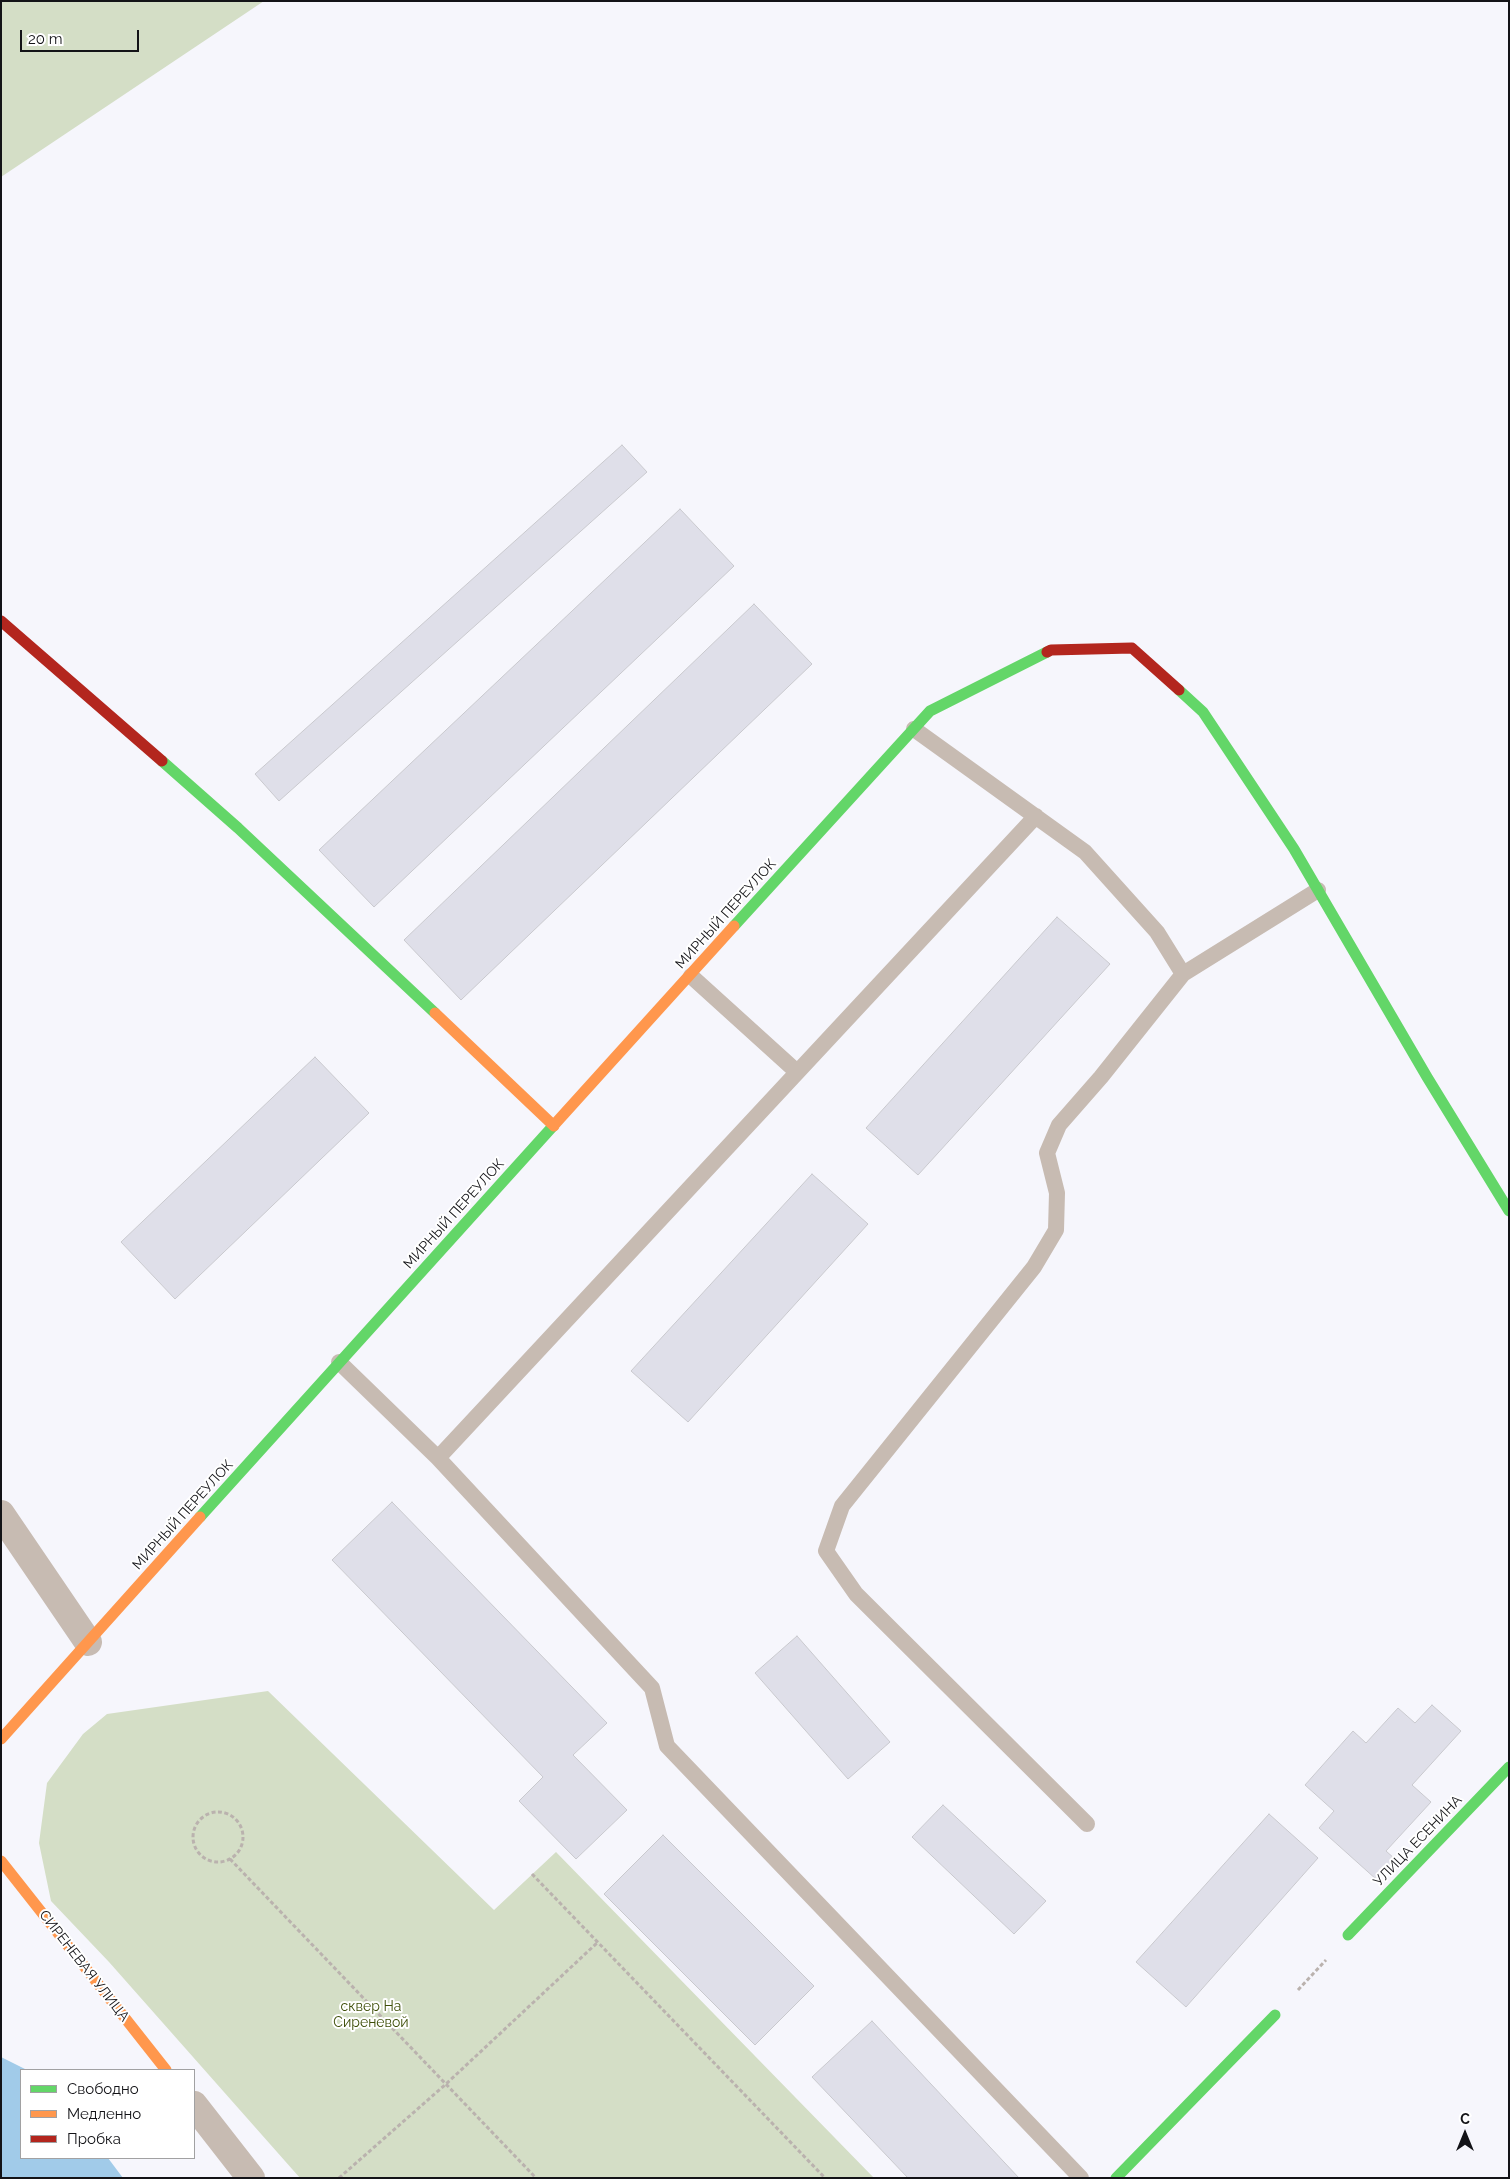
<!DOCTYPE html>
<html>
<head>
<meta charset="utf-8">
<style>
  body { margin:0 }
  #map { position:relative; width:1510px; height:2179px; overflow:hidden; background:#f6f6fc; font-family:Raleway,sans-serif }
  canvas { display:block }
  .frame { position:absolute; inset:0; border:2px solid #131317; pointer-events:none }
  .legend { position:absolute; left:20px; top:2069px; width:175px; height:90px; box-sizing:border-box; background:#fff; border:1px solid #a1a1a2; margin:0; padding:6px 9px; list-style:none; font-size:15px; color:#131317 }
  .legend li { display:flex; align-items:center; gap:10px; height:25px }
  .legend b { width:25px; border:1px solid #a1a1a2 }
  .north { position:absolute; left:1440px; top:2109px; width:50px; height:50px; -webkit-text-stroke:4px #fff; paint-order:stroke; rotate:0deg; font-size:14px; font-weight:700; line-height:20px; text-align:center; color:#131317 }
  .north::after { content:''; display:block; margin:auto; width:18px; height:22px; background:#131317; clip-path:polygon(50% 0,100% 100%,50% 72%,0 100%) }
  .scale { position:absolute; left:20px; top:30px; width:119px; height:22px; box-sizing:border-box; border:2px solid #131317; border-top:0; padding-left:6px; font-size:15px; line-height:18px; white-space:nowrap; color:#131317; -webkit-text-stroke:4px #fff; paint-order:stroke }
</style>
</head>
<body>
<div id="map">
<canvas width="1510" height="2179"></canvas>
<div class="frame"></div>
<ul class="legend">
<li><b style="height:6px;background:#63d668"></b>Свободно</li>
<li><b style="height:6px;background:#ff974d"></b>Медленно</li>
<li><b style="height:6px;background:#b3261e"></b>Пробка</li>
</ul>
<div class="north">С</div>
<div class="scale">20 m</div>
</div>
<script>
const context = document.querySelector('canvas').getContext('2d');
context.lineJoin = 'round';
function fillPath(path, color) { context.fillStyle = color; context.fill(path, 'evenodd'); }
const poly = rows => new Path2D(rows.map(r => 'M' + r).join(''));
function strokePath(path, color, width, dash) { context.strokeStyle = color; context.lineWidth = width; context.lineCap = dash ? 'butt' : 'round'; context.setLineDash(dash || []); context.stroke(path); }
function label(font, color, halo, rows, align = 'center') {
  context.font = font + ' Raleway,sans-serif'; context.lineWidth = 4; context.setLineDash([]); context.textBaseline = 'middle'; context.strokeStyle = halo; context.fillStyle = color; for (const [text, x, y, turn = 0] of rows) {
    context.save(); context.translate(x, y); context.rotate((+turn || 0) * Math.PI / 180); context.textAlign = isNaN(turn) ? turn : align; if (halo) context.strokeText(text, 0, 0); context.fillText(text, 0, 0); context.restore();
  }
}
const green = poly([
  [1,1,264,1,1,177],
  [268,1691,494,1910,556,1852,874,2178,300,2178,109,1962,51,1901,39,1843,47,1783,83,1734,107,1714]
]);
const water = poly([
  [1,2057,27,2070,21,2070,21,2158,108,2158,123,2178,1,2178]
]);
const building = poly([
  [622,445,647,472,279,801,255,774,622,445],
  [680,509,734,566,374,907,319,850,680,509],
  [754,604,812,664,461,1000,404,940,754,604],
  [1057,917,1110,964,918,1175,866,1128,1057,917],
  [315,1057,369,1113,175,1299,121,1242,315,1057],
  [812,1174,868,1224,688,1422,631,1371,812,1174],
  [392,1502,607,1723,573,1755,627,1810,576,1859,519,1801,543,1777,332,1560,392,1502],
  [797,1636,890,1742,848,1779,755,1673,797,1636],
  [1432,1705,1461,1731,1412,1785,1431,1802,1386,1851,1395,1859,1377,1880,1319,1828,1334,1811,1305,1785,1353,1731,1366,1743,1398,1708,1415,1723,1432,1705],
  [943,1805,1046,1901,1014,1934,912,1837,943,1805],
  [1269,1814,1318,1858,1186,2007,1136,1962,1269,1814],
  [663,1835,814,1986,755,2045,604,1894,663,1835],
  [872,2021,1019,2178,908,2178,812,2077,872,2021]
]);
const path = poly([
  '193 1837a25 25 0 1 1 50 0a25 25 0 1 1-50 0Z',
  [230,1859,536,2178],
  [532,1874,825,2178],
  [1298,1990,1326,1960],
  [339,2178,446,2084,598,1942]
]);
const lane = poly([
  [914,729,1085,852,1157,932,1183,974,1101,1077,1059,1125,1047,1153,1057,1193,1056,1230,1034,1267,842,1506,826,1551,856,1594,1087,1824],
  [1183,974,1318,890],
  [691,976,797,1072],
  [339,1362,438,1458,652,1688,667,1746,1081,2178],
  [438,1458,1036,816]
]);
const street = poly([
  [1,1514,88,1642],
  [194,2105,251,2178]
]);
const fast = poly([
  [1179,690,1203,712,1294,849,1427,1077,1509,1211],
  [162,761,238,828,435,1013],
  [734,926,930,711,1047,652],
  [200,1517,554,1125],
  [1348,1935,1509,1767],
  [1116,2178,1275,2015]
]);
const slow = poly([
  [435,1013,554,1126],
  [554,1125,734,926],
  [1,1739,200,1517],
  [1,1861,166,2070]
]);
const jam = poly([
  [1,621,162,761],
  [1047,652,1051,650,1132,648,1179,690]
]);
const streetNames = [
  ["МИРНЫЙ ПЕРЕУЛОК",726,914,-48],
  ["МИРНЫЙ ПЕРЕУЛОК",454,1214,-48],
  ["МИРНЫЙ ПЕРЕУЛОК",183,1515,-48],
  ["УЛИЦА ЕСЕНИНА",1418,1841,-46],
  ["СИРЕНЕВАЯ УЛИЦА",84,1966,52]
];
const parkNames = [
  ["сквер На",371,2007],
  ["Сиреневой",371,2023]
];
fillPath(green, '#d4dec6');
fillPath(water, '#a1cbe9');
fillPath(building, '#dfdfe9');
strokePath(building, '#c9c9ce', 1);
strokePath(path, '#bab2ae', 3, [4, 2.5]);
strokePath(lane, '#c7bbb2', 16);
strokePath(street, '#c7bbb2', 28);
strokePath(fast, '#63d668', 11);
strokePath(slow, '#ff974d', 11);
strokePath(jam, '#b3261e', 11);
label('14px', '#131317', '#fff', streetNames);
label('14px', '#3c4d06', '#fff', parkNames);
</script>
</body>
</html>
